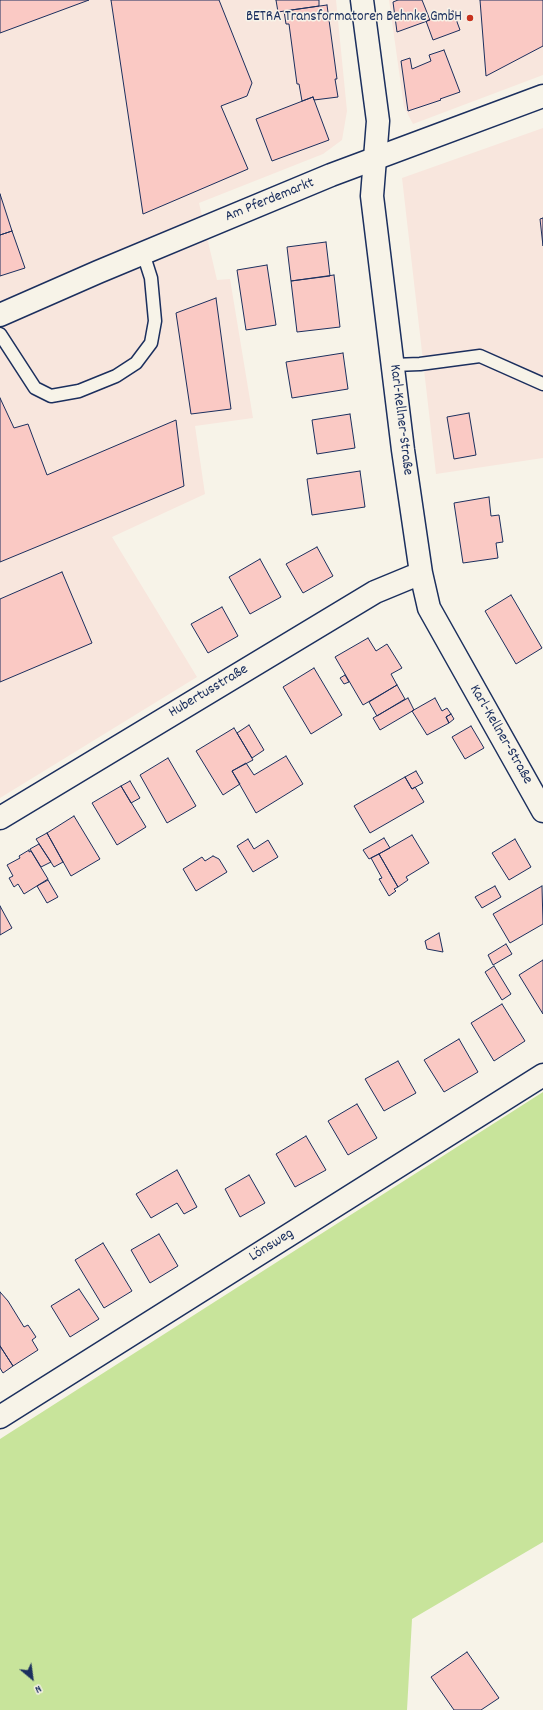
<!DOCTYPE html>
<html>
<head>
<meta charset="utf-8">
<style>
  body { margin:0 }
  #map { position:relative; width:543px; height:1710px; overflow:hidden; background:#f7f3e8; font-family:Dekko,sans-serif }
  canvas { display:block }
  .north { position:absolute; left:12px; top:1658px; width:40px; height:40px; -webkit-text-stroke:3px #f7f3e8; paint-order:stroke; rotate:151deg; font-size:11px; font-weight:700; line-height:16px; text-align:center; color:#1b2f5e }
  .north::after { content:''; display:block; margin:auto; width:14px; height:18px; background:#1b2f5e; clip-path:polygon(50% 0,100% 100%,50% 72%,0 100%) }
</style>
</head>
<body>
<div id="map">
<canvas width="543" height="1710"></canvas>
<div class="north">N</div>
</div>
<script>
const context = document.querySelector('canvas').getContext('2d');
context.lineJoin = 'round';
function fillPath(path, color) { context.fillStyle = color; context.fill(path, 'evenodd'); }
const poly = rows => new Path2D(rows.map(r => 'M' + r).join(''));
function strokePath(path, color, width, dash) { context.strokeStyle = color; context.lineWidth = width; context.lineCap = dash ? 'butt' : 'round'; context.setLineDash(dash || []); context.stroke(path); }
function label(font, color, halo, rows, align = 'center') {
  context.font = font + ' Dekko,sans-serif'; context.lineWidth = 3; context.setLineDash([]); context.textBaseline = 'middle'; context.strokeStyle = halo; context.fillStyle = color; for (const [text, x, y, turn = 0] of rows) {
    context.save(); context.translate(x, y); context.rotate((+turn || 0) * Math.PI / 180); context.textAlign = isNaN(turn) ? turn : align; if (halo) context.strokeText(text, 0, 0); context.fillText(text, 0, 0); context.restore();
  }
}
const built = poly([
  [0,0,336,0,347,111,342,140,323,154,199,203,217,280,230,279,253,418,195,426,205,494,112,537,197,677,0,798],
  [389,0,543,0,543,75,413,124,404,107],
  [543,128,543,458,436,474,402,178]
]);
const green = poly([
  [543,1092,543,1542,412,1619,407,1710,0,1710,0,1439]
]);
const building = poly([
  [0,0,89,0,0,33,0,0],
  [111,0,219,0,252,83,247,96,221,106,248,169,143,214,111,0],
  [276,0,319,0,319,6,278,12,276,0],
  [398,0,422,0,430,20,397,32,393,2,398,0],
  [480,0,543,0,543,46,486,76,480,0],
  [327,5,337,79,335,79,338,97,314,100,313,97,302,101,299,84,297,84,289,24,286,24,284,11,327,5],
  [453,11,460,30,433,40,426,21,453,11],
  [444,50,460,92,440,99,441,100,408,111,401,61,410,58,412,69,431,61,429,55,444,50],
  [313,97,329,140,272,161,256,119,313,97],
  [0,194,12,231,0,235,0,194],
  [543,218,543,246,540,219,543,218],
  [12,231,25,268,0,276,0,235,12,231],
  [326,242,330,276,291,281,287,247,326,242],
  [267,265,276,325,246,330,237,270,267,265],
  [334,275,340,327,297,332,291,281,334,275],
  [216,298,231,409,191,414,176,313,216,298],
  [343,353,348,389,292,398,286,362,343,353],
  [0,398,14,428,28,424,47,475,176,420,184,486,0,562,0,398],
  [469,413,476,455,454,459,447,417,469,413],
  [350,414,355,448,317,454,312,420,350,414],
  [360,471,365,507,312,515,307,479,360,471],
  [489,497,491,516,499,515,503,542,496,543,498,558,463,563,454,503,489,497],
  [317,547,333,576,303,593,286,564,317,547],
  [260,559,281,597,250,614,229,577,260,559],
  [62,572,92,643,0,682,0,599,62,572],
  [511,595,542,648,516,664,485,611,511,595],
  [222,607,238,636,208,653,191,624,222,607],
  [368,638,376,651,387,644,402,668,391,674,397,685,363,705,335,657,368,638],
  [314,668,342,715,311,734,283,687,314,668],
  [345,675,349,682,344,684,340,678,345,675],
  [397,685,405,699,377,716,369,702,397,685],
  [408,698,414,710,380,730,373,718,408,698],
  [435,698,442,711,447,708,451,714,446,717,449,723,427,735,412,711,435,698],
  [451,714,454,719,449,723,446,717,451,714],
  [249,725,264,750,252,758,237,733,249,725],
  [471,726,484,748,465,759,452,737,471,726],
  [234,728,253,760,232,771,240,784,223,795,196,751,234,728],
  [286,756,303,784,256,813,232,771,246,763,254,775,286,756],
  [168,758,196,806,167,823,140,775,168,758],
  [416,771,423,783,412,789,405,777,416,771],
  [405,777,412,789,415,787,424,802,370,833,354,806,405,777],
  [130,781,140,798,131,803,121,786,130,781],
  [121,786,146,827,117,845,92,803,121,786],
  [74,816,100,859,71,876,47,833,74,816],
  [47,833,63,862,54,867,36,839,47,833],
  [412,835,429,863,406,877,408,880,398,887,379,854,412,835],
  [384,838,390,848,369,859,363,850,384,838],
  [248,839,254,849,268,840,278,857,253,872,237,846,248,839],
  [515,839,531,867,509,880,492,853,515,839],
  [39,844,51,862,41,867,30,849,39,844],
  [29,850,29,852,31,851,48,879,24,894,18,884,14,887,9,878,13,876,7,865,20,858,19,856,29,850],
  [379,854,398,887,394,889,396,891,389,896,379,879,382,878,371,858,379,854],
  [213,856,219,859,227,872,196,891,183,869,202,857,205,861,213,856],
  [48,880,58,897,47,903,37,886,48,880],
  [495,886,501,897,482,908,475,897,495,886],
  [542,886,543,924,510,943,493,914,542,886],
  [0,906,12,928,0,935,0,906],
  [439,933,443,952,427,949,425,941,439,933],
  [506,944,512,954,493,965,488,955,506,944],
  [543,960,543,1014,519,975,543,960],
  [494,966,511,994,502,1000,485,972,494,966],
  [502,1004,525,1041,494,1061,471,1023,502,1004],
  [459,1039,478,1072,444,1092,424,1060,459,1039],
  [398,1061,416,1093,384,1111,365,1079,398,1061],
  [357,1104,377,1138,348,1155,328,1121,357,1104],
  [306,1136,326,1170,295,1187,276,1154,306,1136],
  [177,1170,197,1207,184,1214,177,1203,151,1218,136,1194,177,1170],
  [249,1175,265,1203,240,1217,225,1189,249,1175],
  [159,1234,178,1266,150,1283,131,1250,159,1234],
  [103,1243,132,1291,104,1308,75,1260,103,1243],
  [79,1289,99,1319,70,1337,51,1306,79,1289],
  [0,1292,8,1301,24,1327,28,1325,36,1337,32,1340,38,1350,13,1366,0,1346,0,1292],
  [0,1346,13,1366,3,1373,0,1368,0,1346],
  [467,1652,499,1698,481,1710,454,1710,431,1677,467,1652]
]);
const lane = poly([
  [0,334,35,388,51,396,79,391,116,376,136,363,151,343,155,321,151,278,143,253],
  [393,365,420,364,480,356,543,384]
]);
const street = poly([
  [362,0,378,121,372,196,403,450,421,573,429,608,543,811],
  [0,818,375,592,421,573],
  [0,1417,543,1075]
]);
const secondary = poly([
  [0,315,98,272,331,175,543,96]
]);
const markers = [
  [470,18,4,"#c8321e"]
];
const poiNames = [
  ["BETRA Transformatoren Behnke GmbH",462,18]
];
const streetNames = [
  ["Am Pferdemarkt",270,201,-22],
  ["Karl-Kellner-Straße",400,420,83],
  ["Hubertusstraße",209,692,-31],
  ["Karl-Kellner-Straße",500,735,60],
  ["Lönsweg",272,1246,-32]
];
fillPath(built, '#f8e6dd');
fillPath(green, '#c8e49b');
fillPath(building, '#fac9c4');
strokePath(building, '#1b2f5e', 1);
strokePath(lane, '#1b2f5e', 15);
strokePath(street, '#1b2f5e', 25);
strokePath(secondary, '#1b2f5e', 25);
strokePath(lane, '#f7f3e8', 12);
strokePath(street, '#f7f3e8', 22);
strokePath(secondary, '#f7f3e8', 22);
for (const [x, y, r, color] of markers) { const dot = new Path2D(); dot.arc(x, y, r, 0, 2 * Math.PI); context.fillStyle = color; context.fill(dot); strokePath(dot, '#f7f3e8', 1.5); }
label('15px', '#1b2f5e', '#f7f3e8', poiNames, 'right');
label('15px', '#1b2f5e', '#f7f3e8', streetNames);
</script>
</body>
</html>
